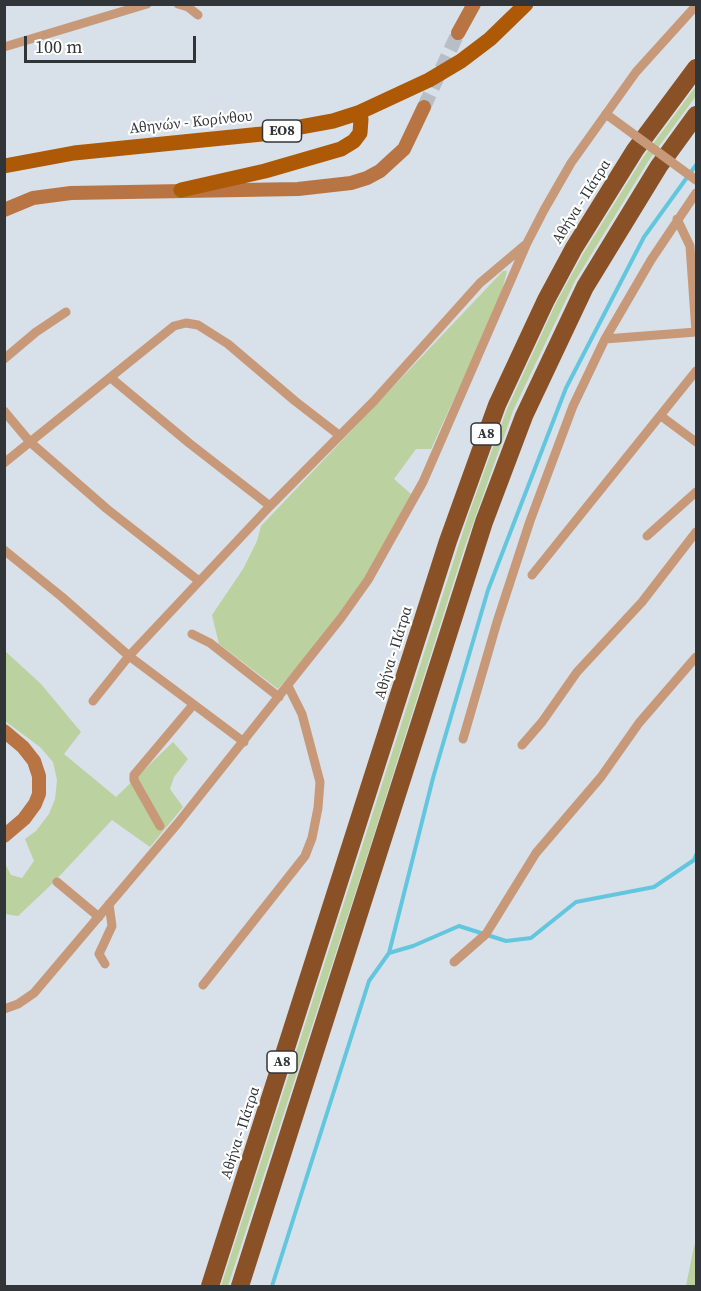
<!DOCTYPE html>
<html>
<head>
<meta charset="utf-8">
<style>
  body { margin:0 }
  #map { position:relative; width:701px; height:1291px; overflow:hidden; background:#d8e0e9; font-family:"Source Serif 4",serif }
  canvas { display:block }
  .frame { position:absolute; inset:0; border:6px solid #323538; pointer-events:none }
  .scale { position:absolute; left:24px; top:36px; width:172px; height:27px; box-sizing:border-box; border:3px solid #323538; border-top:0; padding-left:8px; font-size:18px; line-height:21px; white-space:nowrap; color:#323538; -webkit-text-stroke:4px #fff; paint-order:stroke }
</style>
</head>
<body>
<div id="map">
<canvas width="701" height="1291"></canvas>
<div class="frame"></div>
<div class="scale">100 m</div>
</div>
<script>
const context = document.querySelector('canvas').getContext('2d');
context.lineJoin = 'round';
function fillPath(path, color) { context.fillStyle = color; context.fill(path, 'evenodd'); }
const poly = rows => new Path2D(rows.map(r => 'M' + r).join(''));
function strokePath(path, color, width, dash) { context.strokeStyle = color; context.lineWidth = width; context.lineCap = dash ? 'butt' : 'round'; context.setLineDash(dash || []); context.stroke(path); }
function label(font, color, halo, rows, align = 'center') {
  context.font = font + ' "Source Serif 4",serif'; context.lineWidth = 4.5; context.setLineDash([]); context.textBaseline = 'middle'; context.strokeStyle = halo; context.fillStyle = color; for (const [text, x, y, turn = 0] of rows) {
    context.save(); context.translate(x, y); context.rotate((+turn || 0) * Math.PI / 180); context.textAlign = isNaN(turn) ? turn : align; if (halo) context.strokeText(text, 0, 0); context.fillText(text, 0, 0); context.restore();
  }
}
const green = poly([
  [696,86,696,96,649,160,575,281,513,411,465,546,371,844,228,1286,221,1286,468,516,507,409,556,303,583,254,644,156],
  [503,271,507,271,500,299,431,449,416,449,394,479,412,495,370,570,321,639,278,689,219,644,212,615,243,569,257,541,261,526],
  [5,651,41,684,81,732,64,754,116,797,173,742,188,759,174,777,170,789,183,807,150,847,112,820,52,884,18,916,5,914,4,862,11,875,22,878,34,861,25,839,36,831,49,814,55,799,57,780,53,762,40,747,5,721],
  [696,1244,696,1286,686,1286,694,1246]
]);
const stream = poly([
  [389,953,413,946,459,926,506,941,531,938,576,902,654,887,694,860,696,855],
  [272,1286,369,981,389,953,433,778,488,590,566,388,644,237,696,165]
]);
const secondaryTunnel = poly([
  [424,107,458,33]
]);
const street = poly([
  [178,4,188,7,198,15],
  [4,47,147,4],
  [677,219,690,246,696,332],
  [605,339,696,332],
  [4,359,36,332,66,312],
  [111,378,189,443,270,506],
  [4,411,30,442,107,509,199,581],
  [661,416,696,442],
  [4,463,174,326,186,323,198,325,228,344,295,401,339,435],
  [647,536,696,492],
  [4,550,62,597,129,656,244,742],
  [532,575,696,371],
  [192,634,210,643,279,697],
  [93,701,129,656,270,506,374,401,480,283,525,245],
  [463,739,497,622,530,521,573,406,605,339,651,260,696,193],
  [522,745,542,722,577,672,642,602,696,532],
  [160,826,134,780,134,775,193,705],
  [57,882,99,917],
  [454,962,486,934,536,853,601,777,639,723,696,657],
  [105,964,99,954,112,926,109,904],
  [203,985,305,856,312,838,318,808,320,782,302,714,288,686],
  [4,1009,18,1004,34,993,178,823,341,618,368,580,423,482,527,243,544,210,571,163,636,72,693,9]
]);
const secondary = poly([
  [458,33,474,4],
  [4,210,33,198,71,193,298,189,351,183,367,178,380,171,404,149,424,107],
  [4,731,23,747,34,761,39,776,39,794,35,804,24,819,4,836]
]);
const primary = poly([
  [4,166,74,153,262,134,333,121,358,113,429,80,461,61,490,39,526,4],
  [181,190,265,171,341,149,354,141,360,133,361,119,358,113]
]);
const highway = poly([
  [210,1286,448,541,497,405,546,300,574,248,635,150,696,68],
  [240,1286,484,522,524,416,585,287,659,166,696,115]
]);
const streetBridge = poly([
  [606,114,696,180]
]);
const shields = [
  [282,131,39],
  [486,434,30],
  [282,1062,30]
];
const shieldNames = [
  ["ΕΟ8",282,131],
  ["Α8",486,434],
  ["Α8",282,1062]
];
const streetNames = [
  ["Αθηνών - Κορίνθου",191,123,-6],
  ["Αθήνα - Πάτρα",582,202,-58],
  ["Αθήνα - Πάτρα",394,653,-73],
  ["Αθήνα - Πάτρα",241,1133,-72]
];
fillPath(green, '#bcd1a0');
strokePath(stream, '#62c7de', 4);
strokePath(secondaryTunnel, '#b7bec6', 14, [14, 7]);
strokePath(street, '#c89979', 9);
strokePath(secondary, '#b97443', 14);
strokePath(primary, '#ad5905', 15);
strokePath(highway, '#8a5126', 18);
strokePath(streetBridge, '#c89979', 9);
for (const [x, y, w] of shields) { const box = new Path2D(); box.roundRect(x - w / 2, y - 11, w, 22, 4.5); context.fillStyle = '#fff'; context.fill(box); strokePath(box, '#323538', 1.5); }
label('bold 14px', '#323538', null, shieldNames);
label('15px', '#323538', '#fff', streetNames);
</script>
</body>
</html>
